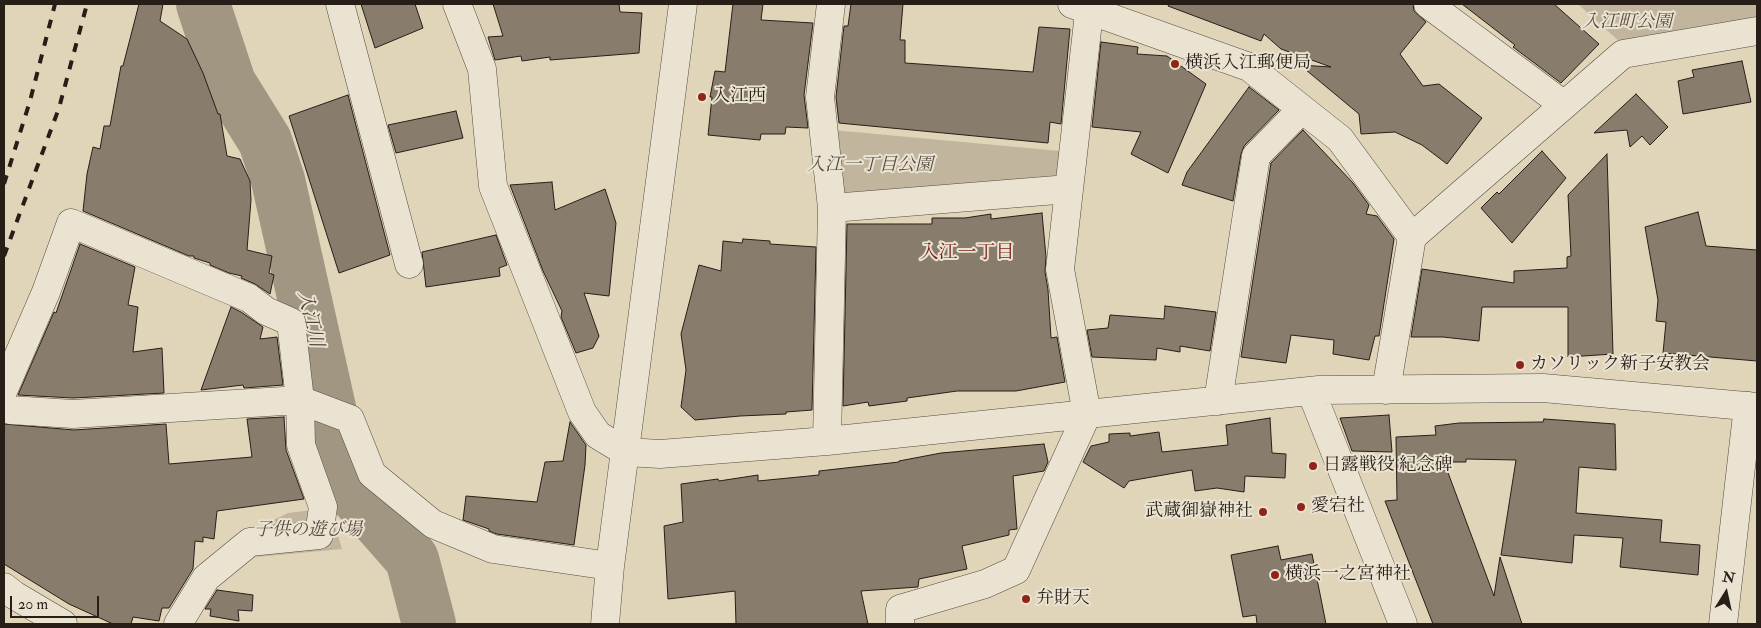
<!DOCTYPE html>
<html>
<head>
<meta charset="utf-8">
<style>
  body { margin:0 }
  #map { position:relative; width:1761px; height:628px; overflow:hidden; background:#e0d4b9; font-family:"IM FELL Double Pica",serif }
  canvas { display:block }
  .frame { position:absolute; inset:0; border:5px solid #281e18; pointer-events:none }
  .north { position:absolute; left:1701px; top:568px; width:50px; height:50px; -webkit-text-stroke:4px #ebe3d2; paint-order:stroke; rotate:10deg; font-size:14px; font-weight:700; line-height:20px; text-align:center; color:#281e18 }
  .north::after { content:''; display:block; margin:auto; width:18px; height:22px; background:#281e18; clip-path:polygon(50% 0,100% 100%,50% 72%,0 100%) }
  .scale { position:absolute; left:10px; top:596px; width:89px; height:22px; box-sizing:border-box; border:2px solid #281e18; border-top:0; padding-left:6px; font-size:15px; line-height:18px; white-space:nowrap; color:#281e18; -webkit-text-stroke:4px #ebe3d2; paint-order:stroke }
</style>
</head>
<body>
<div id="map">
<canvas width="1761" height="628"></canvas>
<div class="frame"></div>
<div class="north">N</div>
<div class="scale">20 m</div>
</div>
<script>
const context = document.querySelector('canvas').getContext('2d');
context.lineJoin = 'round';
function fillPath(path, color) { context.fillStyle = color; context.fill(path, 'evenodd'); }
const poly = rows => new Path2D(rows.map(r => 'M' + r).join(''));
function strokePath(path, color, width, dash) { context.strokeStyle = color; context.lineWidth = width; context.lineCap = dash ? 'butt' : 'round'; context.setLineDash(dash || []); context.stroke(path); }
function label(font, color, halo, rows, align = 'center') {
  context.font = font + ' "IM FELL Double Pica","Noto Serif JP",serif'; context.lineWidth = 4; context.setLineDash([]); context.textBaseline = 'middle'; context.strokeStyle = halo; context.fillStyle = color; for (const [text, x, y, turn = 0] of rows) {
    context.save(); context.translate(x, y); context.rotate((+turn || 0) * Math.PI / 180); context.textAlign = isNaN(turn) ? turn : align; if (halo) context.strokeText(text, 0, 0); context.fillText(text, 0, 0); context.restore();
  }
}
const green = poly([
  [1578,4,1757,4,1757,17,1621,43],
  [833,130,1060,151,1059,171,1052,180,840,200],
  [330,508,342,549,246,558,237,538,288,513]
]);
const river = poly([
  [203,4,229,83,265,141,278,180,346,484,412,559,429,624]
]);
const building = poly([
  [139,4,163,4,160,21,187,39,203,73,218,114,220,114,227,156,240,159,250,181,251,200,247,250,272,256,269,273,274,275,270,294,255,284,241,278,242,276,229,273,210,265,210,263,194,258,194,256,189,256,83,211,87,174,93,147,100,149,104,126,110,126,121,66,123,66,139,4],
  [361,4,415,4,423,28,375,48,361,4],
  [493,4,619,4,620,12,642,13,639,53,550,60,550,57,522,61,521,56,495,60,488,37,503,36,493,4],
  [733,4,763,4,761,20,813,23,804,95,808,128,786,127,785,134,761,134,760,140,708,135,712,97,710,97,715,71,725,72,733,4],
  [851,4,903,4,900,40,905,40,905,63,1033,72,1039,27,1070,29,1061,124,1050,122,1048,143,839,123,836,97,844,26,848,26,851,4],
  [1169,4,1413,4,1414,11,1426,22,1400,54,1423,86,1439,84,1482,118,1447,164,1422,145,1395,132,1361,134,1359,114,1300,65,1331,67,1281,49,1264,34,1261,41,1168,6,1169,4],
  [1462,4,1554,4,1599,44,1561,83,1513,47,1515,45,1462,4],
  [1101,42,1138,47,1137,54,1167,56,1206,84,1168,173,1131,154,1141,132,1092,127,1101,42],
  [1742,61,1751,102,1683,114,1678,81,1694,77,1692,70,1742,61],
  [1249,87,1279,110,1244,146,1241,154,1233,201,1182,185,1187,172,1249,87],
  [1636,94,1668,127,1650,145,1642,136,1630,147,1627,130,1594,133,1636,94],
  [348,95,390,255,339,273,289,116,348,95],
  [456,111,463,138,396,153,388,125,456,111],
  [1303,130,1353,183,1369,205,1366,214,1377,216,1394,239,1379,336,1375,336,1369,360,1333,354,1334,340,1291,335,1286,363,1241,357,1271,163,1303,130],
  [1542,151,1566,178,1512,243,1481,208,1497,192,1499,194,1542,151],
  [1607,154,1613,354,1568,357,1568,307,1482,307,1479,341,1443,337,1411,337,1422,269,1514,283,1514,271,1567,268,1567,257,1571,256,1568,195,1607,154],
  [552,182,555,210,605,189,616,223,609,296,584,293,599,336,593,348,576,353,561,317,562,311,543,271,510,185,552,182],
  [1698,212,1706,246,1757,250,1757,361,1663,353,1666,322,1656,321,1658,300,1645,227,1698,212],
  [1042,213,1046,257,1045,272,1048,290,1051,338,1057,337,1065,382,1016,391,957,391,907,398,907,401,869,406,868,402,843,406,847,224,932,224,932,218,965,218,991,214,991,219,1042,213],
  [496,235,507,265,499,268,500,276,426,287,422,252,496,235],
  [743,239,770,241,770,244,816,247,812,410,786,412,786,414,740,416,695,420,681,407,686,370,681,334,699,265,721,271,723,241,742,243,743,239],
  [80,244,135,267,128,305,138,307,133,352,162,348,164,393,73,398,18,395,54,312,56,313,80,244],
  [1165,306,1216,312,1210,351,1180,346,1180,352,1157,348,1156,360,1092,357,1087,330,1108,328,1110,315,1164,319,1165,306],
  [231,307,241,312,263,327,260,339,277,337,283,385,244,388,243,385,201,390,231,307],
  [1389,415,1392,452,1352,451,1340,418,1389,415],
  [284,417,286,450,304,499,217,511,214,539,203,537,203,542,195,541,193,569,169,608,162,608,159,621,133,617,131,624,113,624,69,604,4,564,4,424,74,430,166,424,169,464,252,457,247,419,284,417],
  [1270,418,1272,453,1286,454,1285,478,1245,476,1244,492,1217,488,1195,491,1192,470,1129,481,1124,488,1083,462,1091,446,1109,442,1109,434,1130,433,1130,436,1159,432,1162,452,1228,445,1226,425,1270,418],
  [1544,419,1615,424,1616,470,1579,467,1576,513,1662,520,1660,542,1700,545,1698,575,1620,567,1623,538,1574,535,1572,563,1501,555,1516,460,1466,459,1466,462,1444,462,1494,596,1500,557,1522,624,1433,624,1385,501,1397,500,1396,437,1436,435,1435,426,1459,423,1543,422,1544,419],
  [570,422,586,445,585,465,574,545,497,534,489,531,489,529,463,520,466,496,537,502,545,462,563,461,570,422],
  [1044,444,1048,462,1044,471,1013,476,1017,529,1009,530,1009,535,962,546,967,569,919,579,918,587,861,591,868,624,736,624,735,591,668,599,664,526,683,522,681,484,718,479,719,481,758,475,758,481,819,475,819,471,899,462,899,461,941,453,1044,444],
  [1278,546,1281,560,1312,554,1326,624,1257,624,1256,615,1243,617,1231,555,1278,546],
  [217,590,253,595,252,611,238,610,239,621,210,616,211,609,205,609,217,590]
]);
const minor = poly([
  [340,4,409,264],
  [457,4,482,69,493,186,582,412,598,435,626,452,660,454,827,441,1319,390,1543,388,1757,407],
  [1072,4,1249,67,1340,139,1412,237],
  [1428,4,1564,105],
  [832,208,1069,189],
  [4,389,46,292,71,223,249,298,266,311,291,322,300,400,301,445,323,507,319,535,250,542,206,578,178,624],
  [1386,390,1412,237,1623,54,1757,31],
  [1311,391,1403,624],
  [1218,401,1256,156,1302,109],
  [4,407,10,410,73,414,300,400,350,419,372,474,433,524,493,549,610,566],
  [827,441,832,208,820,97,831,4],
  [4,587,14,595,63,624],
  [605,624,610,566,683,4],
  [900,624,900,609,985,584,1016,570,1087,414,1060,269,1090,4],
  [1723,624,1748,406]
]);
const rail = poly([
  [4,184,30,101,55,4],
  [4,256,59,108,87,4]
]);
const markers = [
  [1175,64,5,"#8f2418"],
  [702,97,5,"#8f2418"],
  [1520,365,5,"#8f2418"],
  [1313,466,5,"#8f2418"],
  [1301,507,5,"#8f2418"],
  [1263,512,5,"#8f2418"],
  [1275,575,5,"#8f2418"],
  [1026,599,5,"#8f2418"]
];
const parkNames = [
  ["入江町公園",1627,23],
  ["入江一丁目公園",870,166],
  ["子供の遊び場",308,531]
];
const poiNames = [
  ["横浜入江郵便局",1185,64],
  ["入江西",712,97],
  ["カソリック新子安教会",1530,365],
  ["日露戦役 紀念碑",1323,466],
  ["愛宕社",1311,507],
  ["武蔵御嶽神社",1253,512,"right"],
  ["横浜一之宮神社",1285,575],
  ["弁財天",1036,599]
];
const neighbourhoodNames = [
  ["入江一丁目",967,254]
];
const waterNames = [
  ["入江川",309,319,77]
];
fillPath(green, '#c1b59e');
strokePath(river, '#a19682', 54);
fillPath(building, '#887d6c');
strokePath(building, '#281e18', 1);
strokePath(minor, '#564c40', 29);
strokePath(minor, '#ebe3d2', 28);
strokePath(rail, '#281e18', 4, [9, 9]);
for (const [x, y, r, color] of markers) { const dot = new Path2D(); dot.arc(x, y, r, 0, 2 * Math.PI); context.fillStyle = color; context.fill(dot); strokePath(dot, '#ebe3d2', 2); }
label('italic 18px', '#564b40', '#ebe3d2', parkNames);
label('18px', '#281e18', '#ebe3d2', poiNames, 'left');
label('19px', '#7a1f14', '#ebe3d2', neighbourhoodNames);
label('italic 19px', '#52483d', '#ebe3d2', waterNames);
</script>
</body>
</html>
